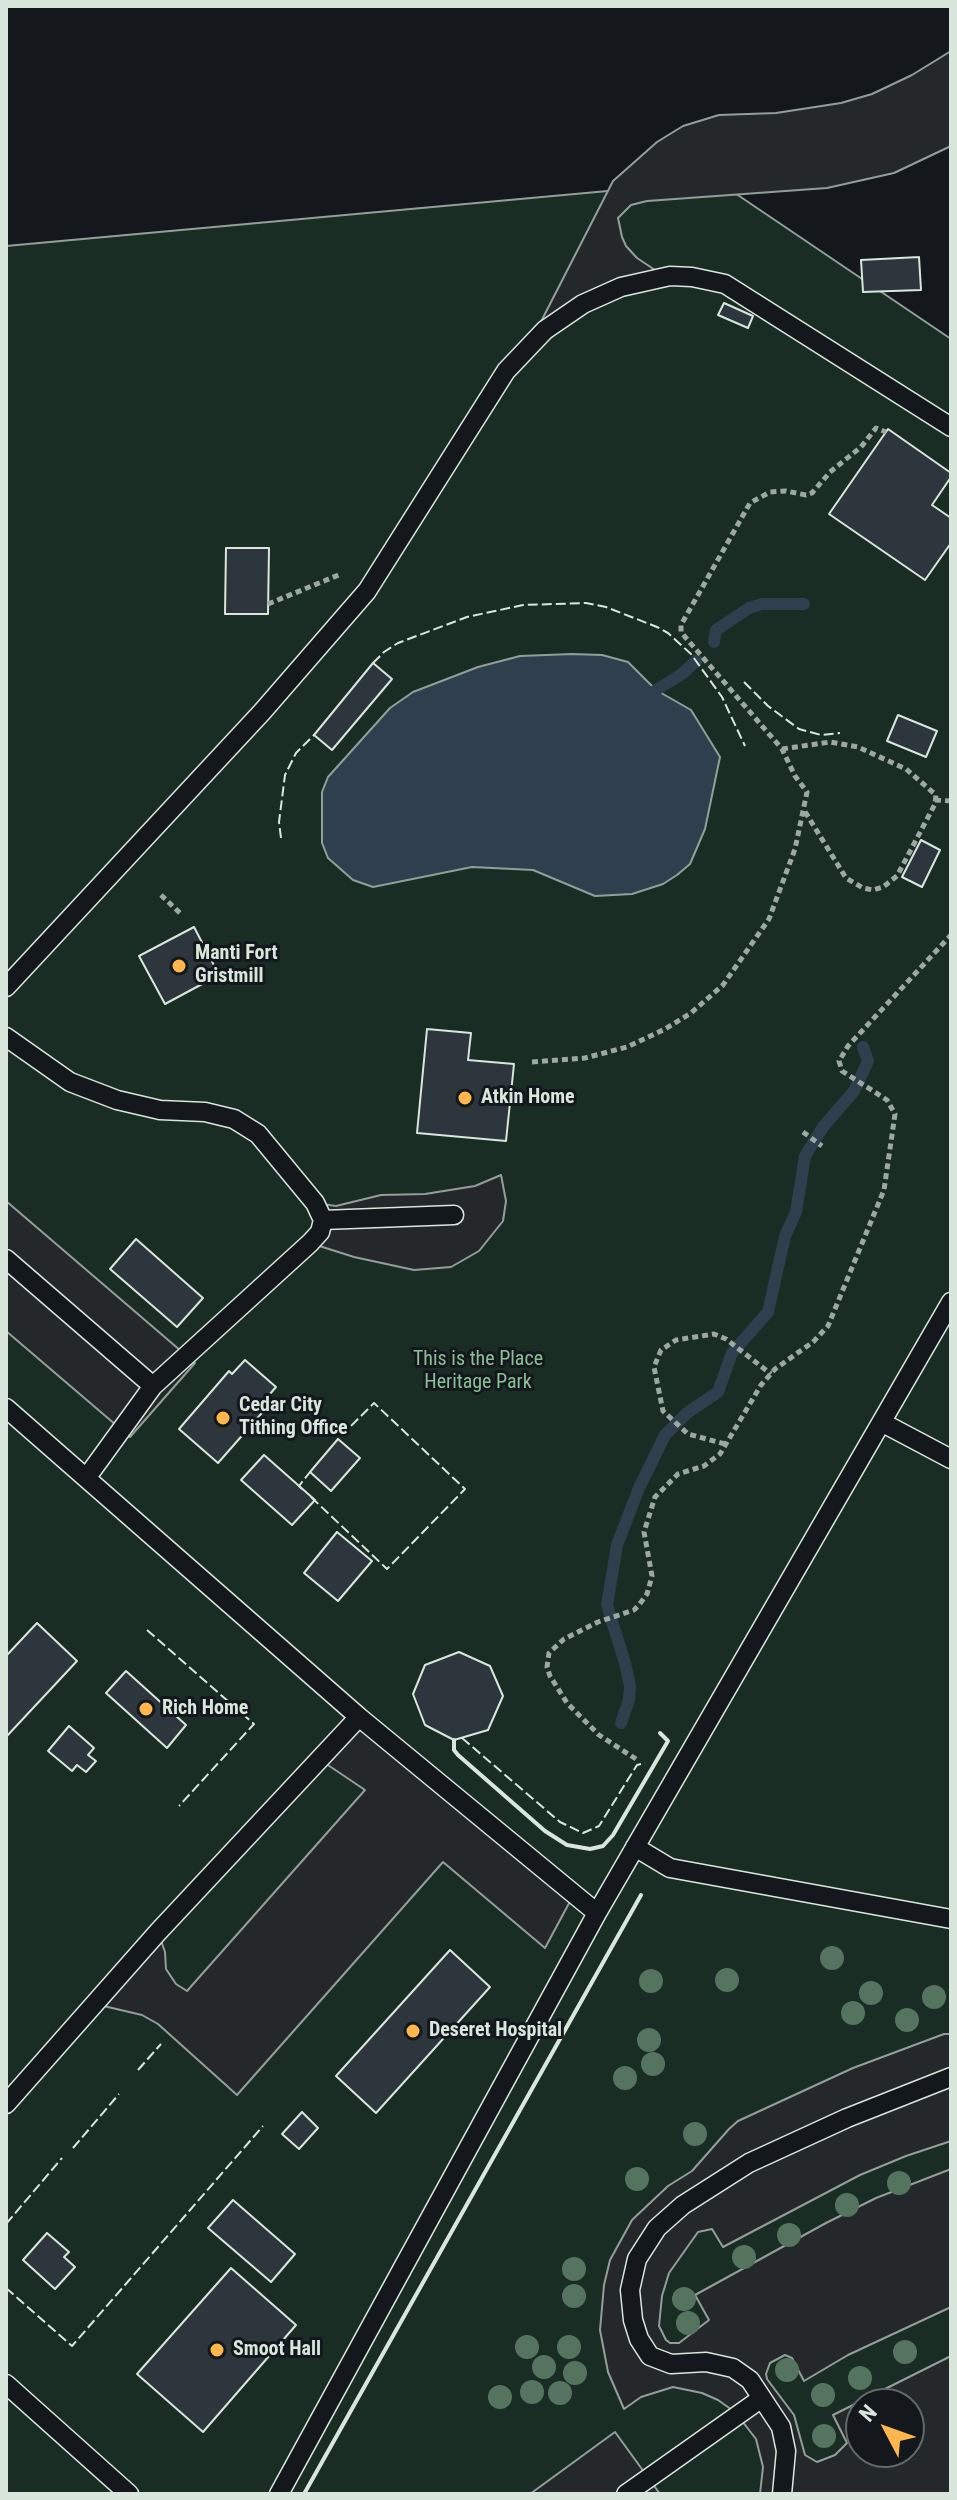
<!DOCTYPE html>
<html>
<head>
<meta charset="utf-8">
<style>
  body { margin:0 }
  #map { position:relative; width:957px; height:2500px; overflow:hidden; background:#14181c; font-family:"Roboto Condensed",sans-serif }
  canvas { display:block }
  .frame { position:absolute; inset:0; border:8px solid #d8e6dc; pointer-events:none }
  .north { position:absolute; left:845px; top:2388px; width:80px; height:80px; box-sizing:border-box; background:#14181c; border:2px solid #626a69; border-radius:50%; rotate:311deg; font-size:22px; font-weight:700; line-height:32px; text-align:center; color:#d8e6dc }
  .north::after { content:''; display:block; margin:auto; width:28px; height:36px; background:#ffb74d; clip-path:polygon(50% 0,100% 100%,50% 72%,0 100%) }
</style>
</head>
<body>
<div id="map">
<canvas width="957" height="2500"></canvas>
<div class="frame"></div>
<div class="north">N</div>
</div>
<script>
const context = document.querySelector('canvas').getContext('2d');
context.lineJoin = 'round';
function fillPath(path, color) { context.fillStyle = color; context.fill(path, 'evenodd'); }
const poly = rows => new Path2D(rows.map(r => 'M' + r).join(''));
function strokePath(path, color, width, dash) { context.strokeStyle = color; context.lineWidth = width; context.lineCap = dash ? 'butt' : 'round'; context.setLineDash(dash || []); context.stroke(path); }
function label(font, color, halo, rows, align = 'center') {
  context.font = font + ' "Roboto Condensed",sans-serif'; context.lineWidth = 6; context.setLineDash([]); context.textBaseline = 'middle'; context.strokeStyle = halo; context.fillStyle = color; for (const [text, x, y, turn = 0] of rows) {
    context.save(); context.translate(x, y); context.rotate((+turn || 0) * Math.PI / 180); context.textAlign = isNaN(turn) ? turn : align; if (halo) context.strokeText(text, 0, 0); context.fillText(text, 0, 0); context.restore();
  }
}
const green = poly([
  [717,181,951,339,951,2494,6,2494,6,246,717,181],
  [861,2404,909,2404,909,2452,861,2452,861,2404]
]);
const parking = poly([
  [951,51,951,146,894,173,827,188,647,201,631,205,618,218,622,237,626,246,637,258,658,272,621,287,529,345,613,181,657,142,683,126,719,115,776,113,841,103,872,94,912,75,951,51],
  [501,1175,506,1201,503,1221,479,1251,451,1267,414,1270,354,1257,310,1243,320,1232,315,1203,336,1206,381,1195,425,1194,475,1186,501,1175],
  [6,1201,195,1363,130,1437,6,1331,6,1201],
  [359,1717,574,1894,545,1948,443,1862,237,2095,158,2024,142,2015,95,2004,158,1932,165,1952,166,1969,176,1984,187,1991,365,1790,319,1759,359,1717],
  [944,2034,951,2034,951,2141,906,2156,860,2175,723,2247,712,2229,698,2232,669,2273,662,2296,659,2326,666,2340,670,2343,679,2343,709,2320,695,2295,826,2223,876,2198,951,2169,951,2307,848,2355,804,2381,792,2358,785,2355,770,2363,766,2374,767,2379,794,2415,805,2455,817,2462,835,2455,847,2443,833,2415,951,2356,951,2494,760,2494,763,2467,756,2439,735,2412,718,2400,702,2393,673,2387,641,2397,624,2409,608,2372,600,2330,604,2285,610,2260,632,2220,668,2186,692,2171,729,2129,738,2121,853,2068,944,2034],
  [861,2404,909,2404,909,2452,861,2452,861,2404],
  [615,2432,660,2494,530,2494,615,2432]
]);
const water = poly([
  [572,654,602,655,628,662,656,690,691,710,720,757,705,829,690,864,677,875,663,884,632,894,595,896,533,870,472,867,373,887,353,880,328,858,322,843,322,792,328,777,390,708,413,692,478,667,520,656,572,654]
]);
const stream = poly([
  [714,642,716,630,749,608,762,604,804,604],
  [656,690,682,674,697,660],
  [621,1723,629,1700,630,1686,625,1663,607,1605,617,1545,639,1488,665,1435,687,1413,718,1392,732,1353,768,1312,785,1236,796,1212,805,1156,823,1127,854,1091,868,1061,863,1047]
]);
const building = poly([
  [919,257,921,290,863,292,861,260,919,257],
  [724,303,753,316,748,328,718,315,724,303],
  [888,429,951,473,951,477,932,505,951,518,951,543,925,580,829,514,888,429],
  [226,548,269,548,268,614,225,614,226,548],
  [373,663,392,679,332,750,314,735,373,663],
  [898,715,937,731,926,757,887,741,898,715],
  [921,840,940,850,922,887,902,877,921,840],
  [194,927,219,975,165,1004,139,956,194,927],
  [427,1029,471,1033,468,1060,514,1064,506,1141,417,1133,427,1029],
  [136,1239,203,1298,177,1327,110,1269,136,1239],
  [245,1360,276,1387,263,1402,268,1406,218,1463,179,1429,229,1371,232,1374,245,1360],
  [338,1439,360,1458,331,1491,310,1472,338,1439],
  [264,1455,315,1500,292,1525,241,1480,264,1455],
  [337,1532,372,1561,338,1601,304,1573,337,1532],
  [37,1623,77,1661,6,1737,6,1656,37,1623],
  [459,1652,490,1666,503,1696,488,1730,454,1740,425,1725,413,1694,425,1665,459,1652],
  [126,1671,186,1725,167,1748,106,1693,126,1671],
  [69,1726,94,1748,88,1755,96,1761,86,1772,77,1765,72,1771,48,1751,69,1726],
  [450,1950,490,1987,376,2113,336,2076,450,1950],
  [302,2112,318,2128,299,2149,282,2134,302,2112],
  [233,2200,295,2254,271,2282,208,2228,233,2200],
  [47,2233,69,2252,64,2257,75,2267,55,2289,23,2260,47,2233],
  [231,2268,296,2325,203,2432,137,2374,231,2268]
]);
const path = poly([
  [268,604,341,574],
  [782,749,830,742,858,747,906,769,936,795,935,804,897,876,883,887,873,890,863,888,846,878,804,810],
  [935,800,951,801],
  [161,895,181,914],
  [532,1062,585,1058,627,1047,665,1029,691,1013,723,985,769,919,795,849,807,792,795,776,782,749,686,638,681,632,681,625,750,503,770,492,786,491,806,495,812,493,830,472,861,447,876,428,886,432],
  [803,1132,822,1146],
  [725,1444,688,1434,663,1411,654,1367,661,1350,676,1340,714,1334,726,1339,771,1374],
  [636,1759,599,1735,567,1703,550,1676,547,1667,549,1653,564,1639,598,1622,634,1610,639,1605,647,1594,652,1576,644,1532,655,1497,678,1474,704,1466,720,1454,761,1385,775,1369,813,1342,828,1326,884,1190,895,1114,887,1100,842,1071,839,1061,848,1046,951,935]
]);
const service = poly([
  [6,987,262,712,367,591,506,371,545,330,583,304,621,287,670,276,692,277,725,284,951,427],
  [6,1037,70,1082,117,1100,160,1110,205,1112,234,1119,258,1134,315,1203,323,1220,320,1232,310,1243,153,1386],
  [323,1220,454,1215],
  [6,1259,153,1386,87,1477],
  [6,1408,359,1717,597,1913],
  [883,1423,951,1459],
  [635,1847,670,1868,951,1919],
  [6,2104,158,1932,359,1717],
  [6,2384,129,2494],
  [279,2494,597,1913,951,1302],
  [626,2494,762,2398],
  [782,2494,786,2451,781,2427,750,2380,733,2368,706,2362,671,2364,650,2356,639,2339,633,2320,630,2290,637,2259,657,2228,683,2205,749,2163,847,2118,951,2077]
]);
const fence = poly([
  [373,663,384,652,398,643,467,617,523,605,586,603,606,607,657,627,668,633,691,654,722,697,745,746],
  [744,682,768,706,799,729,821,735,840,733],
  [281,838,279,822,285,775,296,753,314,735],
  [302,1489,299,1486,310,1472],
  [311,1497,387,1569,465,1489,374,1403,338,1439],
  [147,1630,254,1724,179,1806],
  [462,1738,560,1822,583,1833,599,1826,637,1765,645,1763],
  [138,2070,161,2044],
  [73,2148,119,2094],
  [6,2224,62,2158],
  [6,2288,72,2346,263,2126]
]);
const wall = poly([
  [454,1740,454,1750,458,1755,545,1831,567,1845,590,1849,603,1846,613,1835,668,1741,660,1733],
  [304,2494,641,1895]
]);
const trees = [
  [832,1958],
  [727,1980],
  [651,1981],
  [871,1993],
  [934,1997],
  [853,2013],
  [907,2020],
  [649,2040],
  [653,2064],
  [625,2078],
  [695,2134],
  [637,2179],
  [899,2183],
  [847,2205],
  [789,2235],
  [744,2257],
  [574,2269],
  [574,2296],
  [684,2299],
  [688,2323],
  [527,2347],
  [569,2347],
  [905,2352],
  [544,2367],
  [787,2370],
  [575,2373],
  [860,2378],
  [532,2392],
  [560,2393],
  [823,2395],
  [500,2397],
  [824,2436]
];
const markers = [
  [179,966,8,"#ffb74d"],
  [465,1098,8,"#ffb74d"],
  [223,1418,8,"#ffb74d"],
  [146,1709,8,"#ffb74d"],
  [413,2031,8,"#ffb74d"],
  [217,2350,8,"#ffb74d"]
];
const poiNames = [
  ["Manti Fort",195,954],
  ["Gristmill",195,977],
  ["Atkin Home",481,1098],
  ["Cedar City",239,1406],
  ["Tithing Office",239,1429],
  ["Rich Home",162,1709],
  ["Deseret Hospital",429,2031],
  ["Smoot Hall",233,2350]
];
const parkNames = [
  ["This is the Place",478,1360],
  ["Heritage Park",478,1383]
];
fillPath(green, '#1a2d24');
strokePath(green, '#939e99', 2);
fillPath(parking, '#24282b');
strokePath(parking, '#939e99', 2);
fillPath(water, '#2f3f4d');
strokePath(water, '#939e99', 2);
strokePath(stream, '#2f3f4d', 12);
fillPath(building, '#2c363c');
strokePath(building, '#d8e6dc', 2);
strokePath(service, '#d8e6dc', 21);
strokePath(path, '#9da8a2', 5, [6, 4]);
strokePath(service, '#14181c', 18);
strokePath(fence, '#d8e6dc', 2, [10, 4]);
strokePath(wall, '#d8e6dc', 4);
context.fillStyle = '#55745f';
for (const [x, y] of trees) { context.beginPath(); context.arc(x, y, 12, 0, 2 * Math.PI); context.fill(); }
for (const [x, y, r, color] of markers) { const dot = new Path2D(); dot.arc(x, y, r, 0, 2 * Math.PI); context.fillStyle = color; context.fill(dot); strokePath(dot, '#14181c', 3); }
label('bold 20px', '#d8e6dc', '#14181c', poiNames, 'left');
label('20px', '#8ac095', '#14181c', parkNames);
</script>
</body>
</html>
